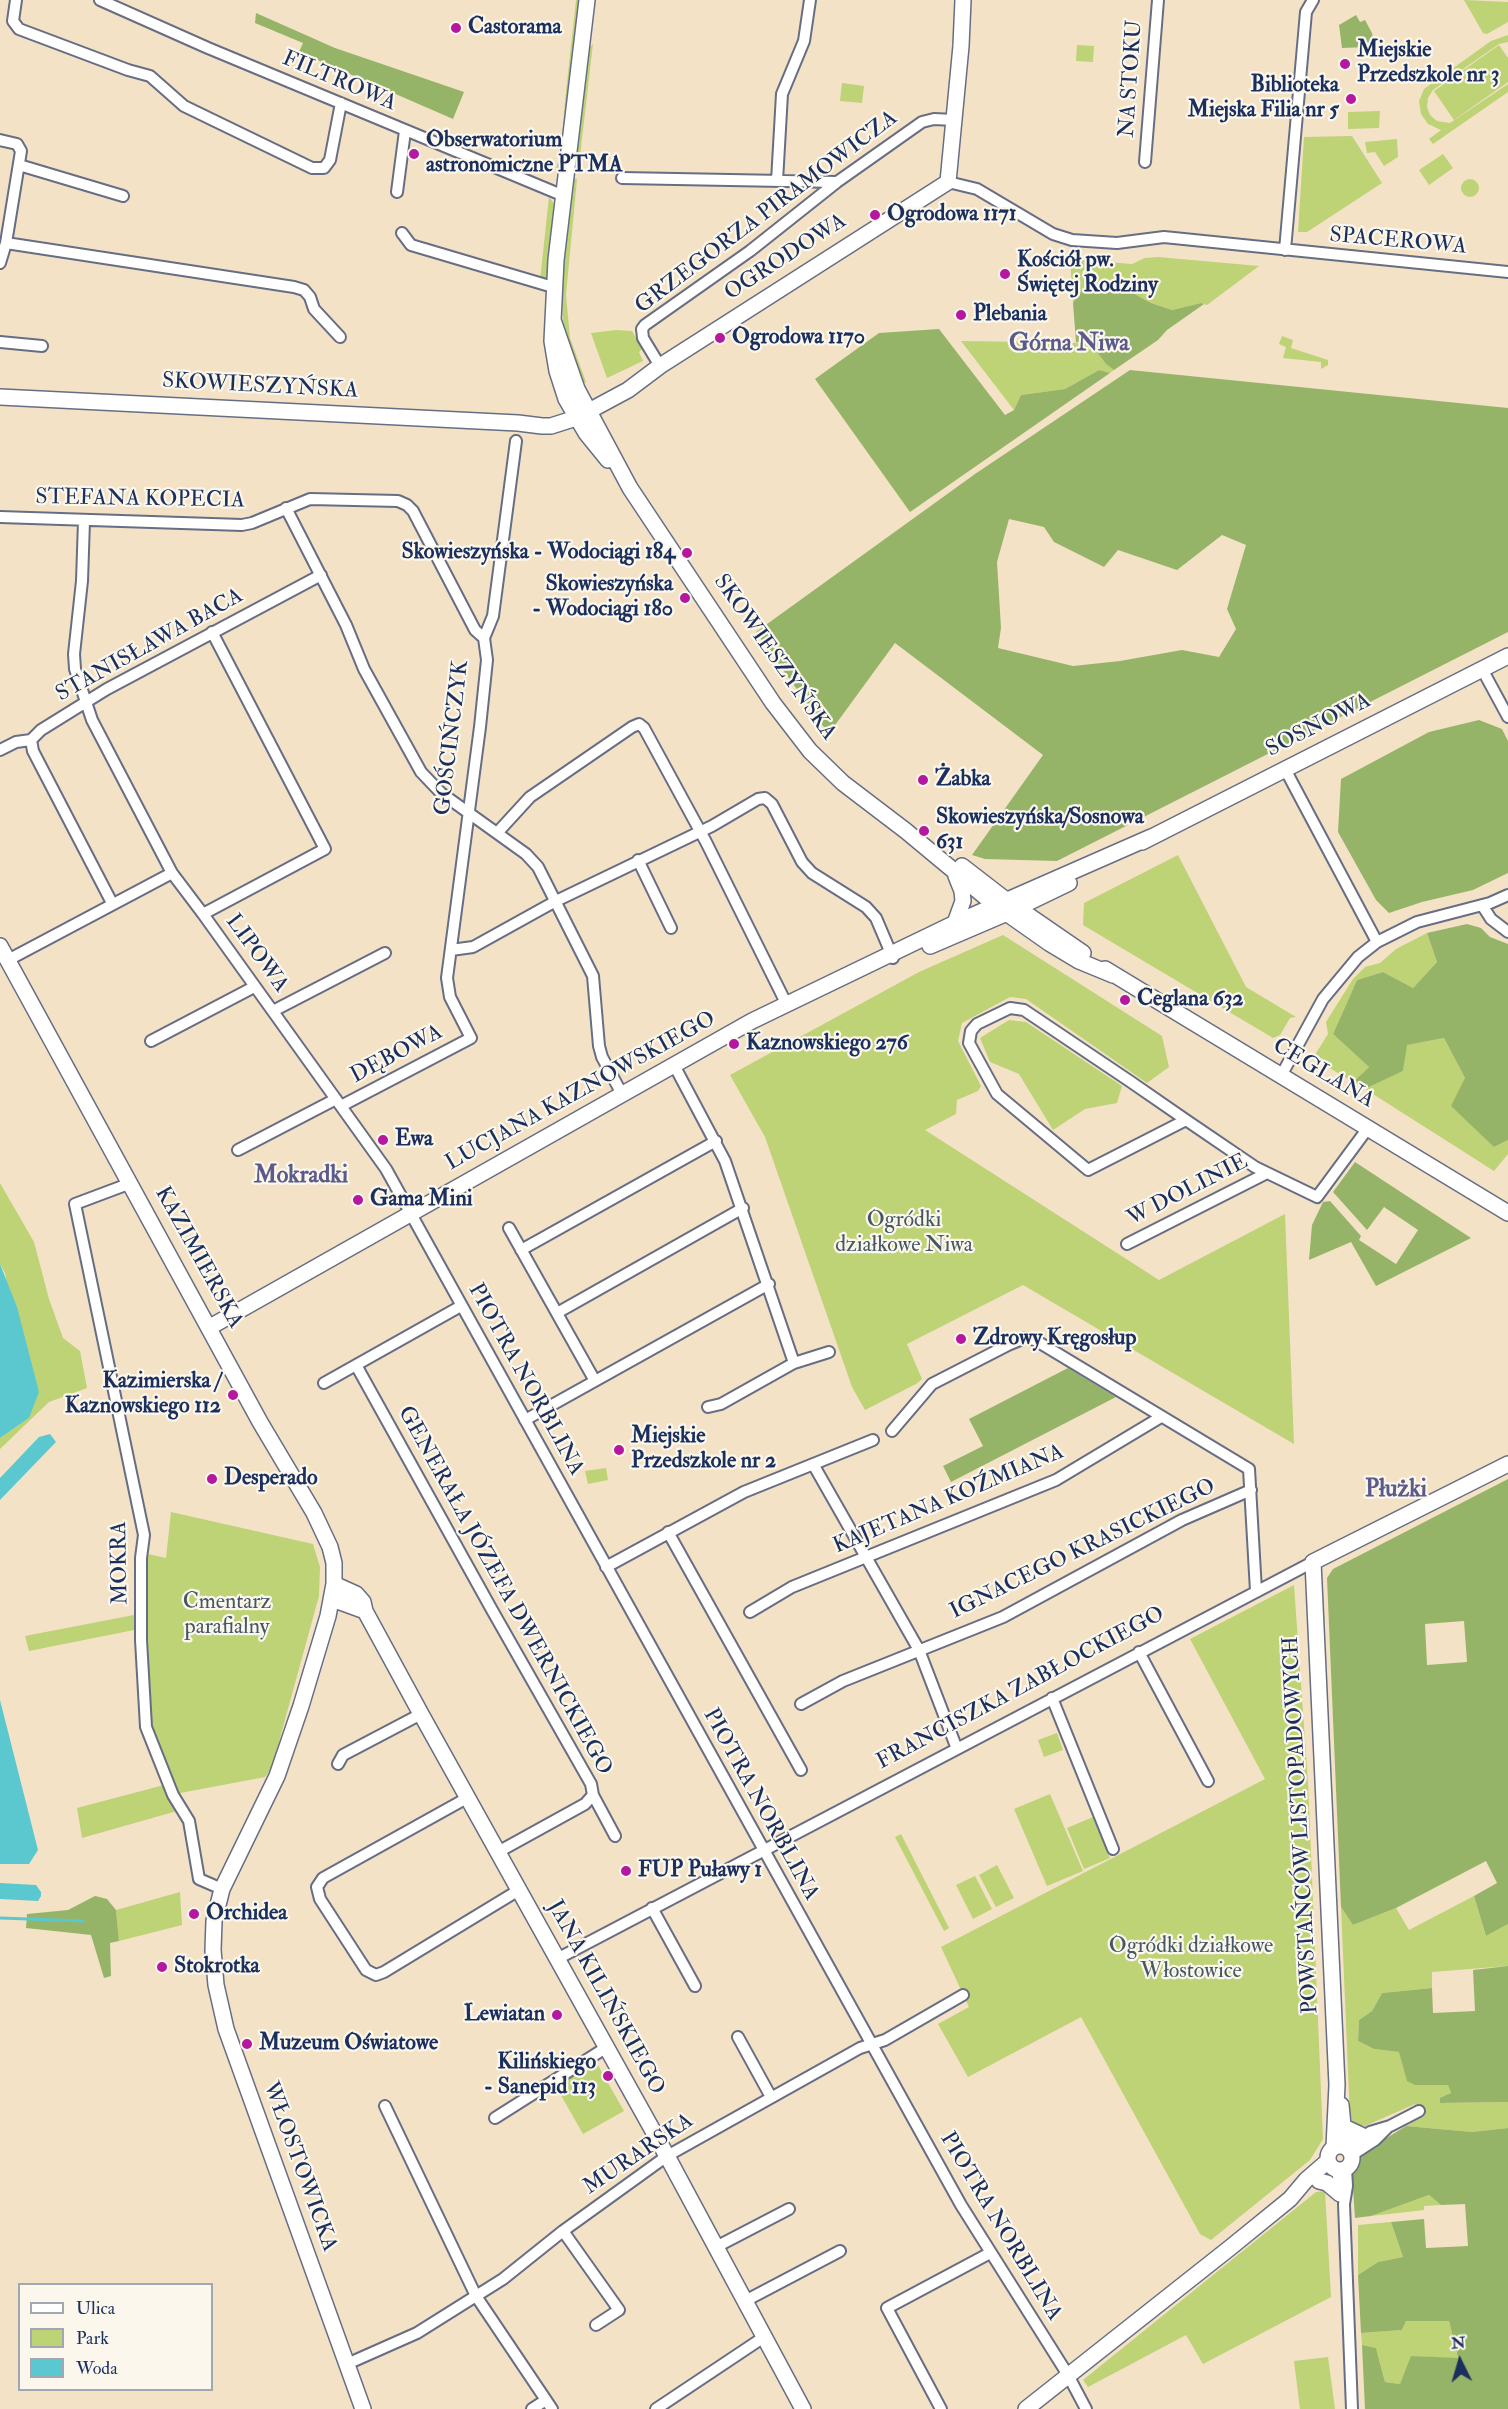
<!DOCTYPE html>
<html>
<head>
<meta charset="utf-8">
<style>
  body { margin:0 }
  #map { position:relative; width:1508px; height:2409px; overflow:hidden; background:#f4e2c7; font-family:"IM FELL Double Pica",serif }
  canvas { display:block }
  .legend { position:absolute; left:18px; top:2283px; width:195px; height:108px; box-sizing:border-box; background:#fbf7ec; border:2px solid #a1a7b3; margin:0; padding:8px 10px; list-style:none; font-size:18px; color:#1b2f5e }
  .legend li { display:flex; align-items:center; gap:12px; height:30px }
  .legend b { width:30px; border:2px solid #a1a7b3 }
  .north { position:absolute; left:1430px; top:2331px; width:60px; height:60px; -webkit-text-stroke:4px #fbf7ec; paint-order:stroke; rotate:355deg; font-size:16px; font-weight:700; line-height:24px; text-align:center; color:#1b2f5e }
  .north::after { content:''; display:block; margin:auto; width:21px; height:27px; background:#1b2f5e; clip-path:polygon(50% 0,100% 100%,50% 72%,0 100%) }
</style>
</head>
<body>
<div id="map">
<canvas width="1508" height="2409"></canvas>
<ul class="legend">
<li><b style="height:8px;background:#fff"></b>Ulica</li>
<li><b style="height:16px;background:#bed276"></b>Park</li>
<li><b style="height:16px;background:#5bc8cf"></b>Woda</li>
</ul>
<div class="north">N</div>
</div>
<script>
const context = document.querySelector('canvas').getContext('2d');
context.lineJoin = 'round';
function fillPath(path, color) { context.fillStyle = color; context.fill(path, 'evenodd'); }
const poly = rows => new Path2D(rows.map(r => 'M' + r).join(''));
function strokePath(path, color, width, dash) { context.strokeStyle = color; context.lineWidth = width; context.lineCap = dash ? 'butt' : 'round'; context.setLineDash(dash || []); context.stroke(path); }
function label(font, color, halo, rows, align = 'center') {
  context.font = font + ' "IM FELL Double Pica",serif'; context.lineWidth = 4.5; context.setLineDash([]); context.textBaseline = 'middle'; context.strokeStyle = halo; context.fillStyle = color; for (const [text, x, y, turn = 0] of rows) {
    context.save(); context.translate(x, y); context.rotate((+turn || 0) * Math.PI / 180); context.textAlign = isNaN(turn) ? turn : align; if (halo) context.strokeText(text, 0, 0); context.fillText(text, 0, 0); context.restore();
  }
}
const green = poly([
  [576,0,581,0,561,170,556,168,561,154,565,101],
  [1464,0,1508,2,1508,22,1487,34,1483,33],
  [1508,35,1508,42,1499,44,1433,90,1428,98,1427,107,1430,115,1437,121,1450,123,1508,84,1508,92,1433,144,1429,139,1441,130,1428,124,1421,114,1419,101,1424,89,1491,41],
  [593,44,578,173,572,172,587,50],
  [1077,45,1094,46,1093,62,1076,61],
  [1499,45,1508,58,1508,82,1454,120,1434,91],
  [842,83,864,86,862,103,840,101],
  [1380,111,1379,128,1348,129,1348,112],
  [1352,136,1382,183,1307,232,1298,232,1304,137],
  [1397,139,1398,157,1384,166,1375,152,1367,153,1365,142],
  [1443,154,1453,168,1429,185,1419,170],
  [572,178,577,179,566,295,570,338,586,382,581,384,564,333,561,295],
  '1461 188a9 9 0 1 1 18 0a9 9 0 1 1-18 0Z',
  [549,197,556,206,548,278,544,281,540,280],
  [1158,257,1259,266,1207,305,1201,303,1172,310,1151,303,1115,283,1079,292,1073,303,1070,259,1132,264,1145,258],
  [616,330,632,331,642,349,639,352,643,361,607,378,591,333],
  [1282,336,1293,340,1291,348,1328,360,1328,365,1321,369,1321,362,1283,358,1286,347,1279,344],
  [961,341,1090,343,1106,364,1114,370,1110,373,1099,370,1065,389,1021,395,1014,410],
  [1178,855,1246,987,1296,1017,1290,1018,1280,1035,1273,1038,1083,925,1084,903],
  [1427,933,1437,962,1413,988,1383,972,1357,980,1333,1034,1369,1067,1353,1082,1313,1058,1328,1034,1326,1022,1353,979,1365,967,1380,963,1396,949],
  [1003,935,1162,1036,1169,1067,1147,1083,1026,999,1010,997,962,1023,958,1041,981,1086,978,1091,957,1100,956,1114,925,1130,1159,1280,1285,1214,1294,1444,1023,1285,907,1344,922,1379,916,1384,865,1410,852,1387,765,1137,730,1075,919,972],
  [1009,1020,1026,1022,1122,1086,1117,1103,1085,1109,1053,1130,1019,1074,990,1062,980,1038],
  [1444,1038,1465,1078,1494,1147,1508,1140,1508,1154,1494,1171,1365,1089,1403,1071,1406,1045],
  [0,1183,34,1242,49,1299,63,1338,80,1351,87,1388,49,1402,0,1449,0,1438,29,1418,5,1273,0,1264],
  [606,1468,608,1480,588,1484,585,1471],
  [171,1512,313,1544,320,1567,319,1596,272,1767,265,1777,175,1794,147,1723,143,1553,166,1558],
  [1294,1585,1308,1782,1323,2139,1310,2160,1211,2240,1200,2234,1081,2017,968,2077,938,2024,969,2007,941,1947,1265,1779,1190,1639],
  [139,1614,139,1629,29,1651,25,1636],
  [1057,1733,1063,1750,1044,1757,1038,1740],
  [164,1785,177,1811,82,1838,77,1808],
  [1050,1794,1083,1871,1047,1886,1014,1809],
  [1093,1817,1110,1858,1084,1869,1067,1828],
  [901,1834,949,1928,944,1931,895,1837],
  [997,1865,1014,1898,996,1907,979,1875],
  [975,1876,992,1909,973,1919,956,1885],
  [180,1892,182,1925,119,1941,116,1910],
  [1474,1896,1486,1936,1508,1924,1508,1966,1432,1972,1432,1988,1382,1993,1372,2011,1359,2020,1358,2041,1374,2049,1400,2052,1407,2080,1415,2085,1448,2085,1451,2093,1441,2103,1508,2102,1508,2128,1472,2132,1406,2126,1422,2117,1415,2104,1365,2126,1355,2125,1350,2117,1341,1907,1353,1925,1396,1908,1409,1930],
  [595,2060,624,2111,583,2134,554,2083],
  [1325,2191,1331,2297,1203,2364,1186,2335,1088,2387,1083,2380,1316,2192],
  [1429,2195,1441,2205,1424,2206,1424,2210,1371,2216],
  [1391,2222,1403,2257,1378,2262,1358,2275,1358,2225],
  [1406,2321,1449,2321,1458,2359,1412,2356,1400,2384,1385,2382,1376,2348,1362,2345,1361,2333,1402,2330],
  [1328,2357,1335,2409,1300,2409,1294,2361]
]);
const forest = poly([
  [256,13,335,48,464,92,453,119,299,52,303,43,255,23],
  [1356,15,1360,22,1365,20,1372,33,1373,39,1368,47,1342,48,1339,25],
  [1115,283,1151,303,1172,310,1201,303,1204,304,1167,330,1158,340,1114,370,1106,364,1090,343,1076,342,1073,303,1079,292],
  [939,329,1005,415,1014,410,1021,395,1065,389,1099,370,1110,373,910,512,815,379,879,333],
  [1130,370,1508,408,1508,632,1057,861,985,859,972,855,1043,755,895,643,830,732,823,726,756,632,975,474],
  [1009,519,1044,527,1054,542,1104,567,1118,550,1177,570,1222,535,1246,545,1227,609,1236,629,1219,657,1182,650,1120,661,1073,666,998,648,1001,628,997,562],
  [1479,720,1502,729,1508,741,1508,873,1473,890,1422,902,1389,913,1376,900,1338,832,1341,779,1429,732],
  [1467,924,1481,928,1490,937,1508,944,1508,1140,1494,1147,1451,1106,1465,1078,1444,1038,1407,1045,1403,1071,1365,1089,1353,1082,1369,1067,1333,1034,1357,980,1383,972,1413,988,1437,962,1427,933],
  [1355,1162,1471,1238,1376,1286,1351,1242,1309,1260,1312,1225,1323,1202,1330,1201,1361,1236,1359,1240,1396,1264,1418,1230,1384,1207,1367,1230,1333,1192],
  [1068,1368,1116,1397,951,1482,943,1466,983,1446,969,1419],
  [1508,1479,1508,1924,1486,1936,1474,1896,1497,1883,1486,1861,1396,1908,1353,1925,1341,1907,1327,1578,1333,1569],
  [1464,1621,1467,1662,1427,1665,1425,1624],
  [95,1896,107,1899,116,1910,119,1941,110,1943,111,1976,104,1978,91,1935,26,1928,27,1914,68,1910],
  [1508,1966,1508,2102,1440,2103,1440,2098,1451,2093,1448,2085,1415,2085,1407,2081,1399,2052,1374,2049,1358,2041,1359,2020,1372,2011,1382,1993,1432,1988,1433,2013,1475,2011,1473,1970],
  [1406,2126,1472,2132,1508,2128,1508,2409,1365,2409,1362,2345,1376,2348,1385,2382,1400,2384,1411,2356,1458,2358,1449,2321,1406,2321,1402,2330,1361,2333,1358,2275,1378,2262,1403,2257,1391,2222,1424,2219,1426,2248,1468,2246,1465,2204,1441,2205,1429,2195,1371,2216,1355,2218,1352,2174,1361,2154]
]);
const water = poly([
  [0,1264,17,1307,39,1392,29,1418,0,1438],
  [50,1434,56,1442,0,1500,0,1478,39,1437],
  [0,1700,38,1850,29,1864,0,1864],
  [0,1883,36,1885,41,1892,41,1896,38,1901,0,1899]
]);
const stream = poly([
  [0,1918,83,1921]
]);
const street = poly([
  [16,0,13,21,19,29,128,70,150,76,184,106,312,168,324,168,330,160,341,103],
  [100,0,208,48,564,196],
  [0,140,17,144,21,151,6,243,0,263],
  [1145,162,1158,0],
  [19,165,123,196],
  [622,178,837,182],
  [777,181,782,94,804,41,810,0],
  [948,182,977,189,1053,234,1072,240,1117,243,1164,237,1508,272],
  [397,192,405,131],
  [402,233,411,245,553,287],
  [6,243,294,287,304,290,310,297,314,309,340,337],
  [1285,250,1306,12,1313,0],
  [0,342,42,346],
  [660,366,643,338,642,329,645,325,750,251,837,182,922,122,934,119,954,120],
  [286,508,346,625,364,669,421,772,441,793,526,854,538,867,593,976,599,1046,602,1057,622,1094],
  [0,517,242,525,252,523,310,499,398,501,407,505,413,511,475,630,484,638],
  [84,521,82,581,74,654,75,669,92,720,172,873],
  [1482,669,1508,717],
  [31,740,33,751,112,903],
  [0,750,16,742,31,740,41,730,107,689,321,575],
  [1285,769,1377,942],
  [497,833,530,797,632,727,639,724,644,728,706,842,787,1005],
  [638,860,671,928],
  [1482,905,1491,919,1508,932],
  [203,914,325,849,212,632],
  [451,950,473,947,556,901,712,826,758,799,765,798,772,804,802,862,812,873,866,907,876,918,893,958],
  [8,960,172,873,203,914,386,1169,961,2205,1068,2375,1086,2409],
  [273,1011,385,953],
  [151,1041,254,987],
  [674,1065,725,1161,794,1363],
  [1282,1074,1323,999,1358,957,1377,942,1417,922,1490,903,1508,895],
  [341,1106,471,1038,450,997,447,978,480,727,487,660,484,638,493,616,516,441],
  [1186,1120,1088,1170,997,1094,969,1043,971,1031,977,1024,1010,1008,1024,1010,1131,1082,1186,1120,1255,1167,1317,1197,1368,1128],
  [238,1150,336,1099],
  [131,1183,75,1204,144,1535,141,1558,141,1640,146,1727,173,1795,189,1821,199,1879,222,1889],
  [509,1228,595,1381],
  [1127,1244,1267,1173],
  [521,1250,716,1141],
  [557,1313,743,1208],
  [356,1365,492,1610,591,1784,593,1795,615,1836],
  [324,1383,461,1306],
  [708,1407,721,1404,794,1363,829,1352],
  [525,1420,769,1284],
  [892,1431,932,1384,1008,1345,1025,1338,1035,1340,1249,1469,1256,1591],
  [813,1464,919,1650,957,1749],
  [668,1532,801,1770],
  [606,1567,744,1492,873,1440],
  [750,1612,792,1587,1056,1480,1161,1417],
  [1139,1652,1208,1781],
  [1052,1698,1113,1849],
  [801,1704,843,1681,1003,1617,1182,1520,1251,1490],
  [338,1764,343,1755,421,1714],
  [467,1798,323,1878,317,1887,320,1899,366,1970,376,1975,384,1972,519,1890],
  [498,1852,585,1804,593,1795],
  [652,1908,695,1986],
  [557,1959,1313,1562],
  [738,2037,771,2097],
  [385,2106,476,2296,552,2409],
  [495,2118,607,2047],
  [1347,2148,1370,2132,1390,2126,1419,2111],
  [1352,2155,1375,2140,1387,2128],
  [1346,2169,1347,2186,1344,2204,1352,2409],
  [1337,2170,1341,2196],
  [563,2231,619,2310,596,2325],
  [716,2247,789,2209],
  [745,2301,840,2251],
  [347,2364,417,2333,503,2279,563,2231,667,2156,860,2048,885,2040,963,1995],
  [532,2409,546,2400],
  [656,2409,764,2337],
  [941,2409,887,2308,990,2253]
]);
const secondary = poly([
  [587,0,556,260,552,341,557,371,566,399,586,433,608,460],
  [553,320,577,389,630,488,773,703,810,751,843,783,906,831,995,905,1049,943,1079,961,1113,975],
  [0,397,518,423,542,426,551,426,576,418,628,390,660,366,948,182,961,46,963,0],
  [1142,842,1508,656],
  [962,866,1006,900,1083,953],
  [955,923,963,901,962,891,956,876],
  [0,946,260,1422,314,1513,330,1547,334,1563,334,1584,328,1616,301,1706,277,1776,222,1889,214,1921,213,1950,216,1985,226,2029,363,2409],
  [930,946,1007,913,1069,883],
  [1105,969,1508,1213],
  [210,1327,752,1021,955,923,1151,837],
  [334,1584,356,1594,363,1602,365,1611,421,1714,667,2156,803,2409],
  [332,1599,365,1611],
  [1341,2105,1345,2146],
  [1344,2127,1363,2136],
  '1328 2158a12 12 0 1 1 24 0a12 12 0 1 1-24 0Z',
  [1334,2147,1337,2085,1313,1562,1508,1464],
  [1319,2181,1327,2183,1340,2194],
  [1026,2409,1231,2247,1290,2199,1306,2180,1328,2161]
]);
const markers = [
  [456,28,6,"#b5179e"],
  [1345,64,6,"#b5179e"],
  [1351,99,6,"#b5179e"],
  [414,154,6,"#b5179e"],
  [875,215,6,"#b5179e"],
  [1005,274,6,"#b5179e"],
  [961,315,6,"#b5179e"],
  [720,338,6,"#b5179e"],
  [687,553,6,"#b5179e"],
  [685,598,6,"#b5179e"],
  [923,780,6,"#b5179e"],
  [924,831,6,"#b5179e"],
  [1125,1000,6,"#b5179e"],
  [734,1044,6,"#b5179e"],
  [383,1140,6,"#b5179e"],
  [358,1200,6,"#b5179e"],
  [961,1339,6,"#b5179e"],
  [233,1395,6,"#b5179e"],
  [619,1450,6,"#b5179e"],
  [212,1479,6,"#b5179e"],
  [626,1871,6,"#b5179e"],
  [194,1914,6,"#b5179e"],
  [162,1967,6,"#b5179e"],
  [557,2015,6,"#b5179e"],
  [247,2044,6,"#b5179e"],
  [608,2076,6,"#b5179e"]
];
const poiNames = [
  ["Castorama",468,28],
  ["Miejskie",1357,51],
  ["Przedszkole nr 3",1357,76],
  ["Biblioteka",1339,86,"right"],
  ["Miejska Filia nr 5",1339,111,"right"],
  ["Obserwatorium",426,141],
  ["astronomiczne PTMA",426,166],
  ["Ogrodowa 1171",887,215],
  ["Kościół pw.",1017,261],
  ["Świętej Rodziny",1017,286],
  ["Plebania",973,315],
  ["Ogrodowa 1170",732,338],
  ["Skowieszyńska - Wodociągi 184",675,553,"right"],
  ["Skowieszyńska",673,585,"right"],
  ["- Wodociągi 180",673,610,"right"],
  ["Żabka",935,780],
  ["Skowieszyńska/Sosnowa",936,818],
  ["631",936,843],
  ["Ceglana 632",1137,1000],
  ["Kaznowskiego 276",746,1044],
  ["Ewa",395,1140],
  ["Gama Mini",370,1200],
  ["Zdrowy Kręgosłup",973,1339],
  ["Kazimierska /",221,1382,"right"],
  ["Kaznowskiego 112",221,1407,"right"],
  ["Miejskie",631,1437],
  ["Przedszkole nr 2",631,1462],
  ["Desperado",224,1479],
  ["FUP Puławy 1",638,1871],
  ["Orchidea",206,1914],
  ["Stokrotka",174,1967],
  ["Lewiatan",545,2015,"right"],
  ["Muzeum Oświatowe",259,2044],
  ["Kilińskiego",596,2063,"right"],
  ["- Sanepid 113",596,2088,"right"]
];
const streetNames = [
  ["NA STOKU",1132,79,-86],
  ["FILTROWA",339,82,23],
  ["GRZEGORZA PIRAMOWICZA",767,213,-37],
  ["SPACEROWA",1398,242,5],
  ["OGRODOWA",786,258,-33],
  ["SKOWIESZYŃSKA",260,387,3],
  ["STEFANA KOPECIA",140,500,1],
  ["STANISŁAWA BACA",150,646,-29],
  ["SKOWIESZYŃSKA",774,658,55],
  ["SOSNOWA",1319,726,-27],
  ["GOŚCIŃCZYK",453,738,-83],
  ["LIPOWA",256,954,54],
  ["DĘBOWA",397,1055,-28],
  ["CEGLANA",1323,1074,31],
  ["LUCJANA KAZNOWSKIEGO",581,1092,-29],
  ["W DOLINIE",1188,1191,-27],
  ["KAZIMIERSKA",198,1258,61],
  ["PIOTRA NORBLINA",525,1380,61],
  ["KAJETANA KOŹMIANA",949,1500,-23],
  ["IGNACEGO KRASICKIEGO",1083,1550,-26],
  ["MOKRA",121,1563,-91],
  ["GENERAŁA JÓZEFA DWERNICKIEGO",504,1591,61],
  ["FRANCISZKA ZABŁOCKIEGO",1021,1689,-28],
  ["PIOTRA NORBLINA",760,1805,61],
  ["POWSTAŃCÓW LISTOPADOWYCH",1302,1825,-93],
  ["JANA KILIŃSKIEGO",605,1998,61],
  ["MURARSKA",639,2155,-34],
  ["WŁOSTOWICKA",299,2167,70],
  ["PIOTRA NORBLINA",1000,2227,59]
];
const parkNames = [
  ["Ogródki",904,1221],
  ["działkowe Niwa",904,1246],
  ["Cmentarz",227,1603],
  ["parafialny",227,1628],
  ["Ogródki działkowe",1191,1947],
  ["Włostowice",1191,1972]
];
const neighbourhoodNames = [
  ["Górna Niwa",1069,345],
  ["Mokradki",301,1177],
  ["Płużki",1396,1491]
];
fillPath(green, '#bed276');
fillPath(forest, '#96b467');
fillPath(water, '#5bc8cf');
strokePath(stream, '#5bc8cf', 3);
strokePath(street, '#676e83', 14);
strokePath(secondary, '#676e83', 18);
strokePath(street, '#fff', 10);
strokePath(secondary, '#fff', 15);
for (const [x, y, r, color] of markers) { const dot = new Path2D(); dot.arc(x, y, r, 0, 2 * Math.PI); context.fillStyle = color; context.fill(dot); strokePath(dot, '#fbf7ec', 2); }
label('bold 22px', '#1b2f5e', '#fbf7ec', poiNames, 'left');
label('22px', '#1b2f5e', '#fbf7ec', streetNames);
label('22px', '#445864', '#fbf7ec', parkNames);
label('bold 24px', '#5a5b8b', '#fbf7ec', neighbourhoodNames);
</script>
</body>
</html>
